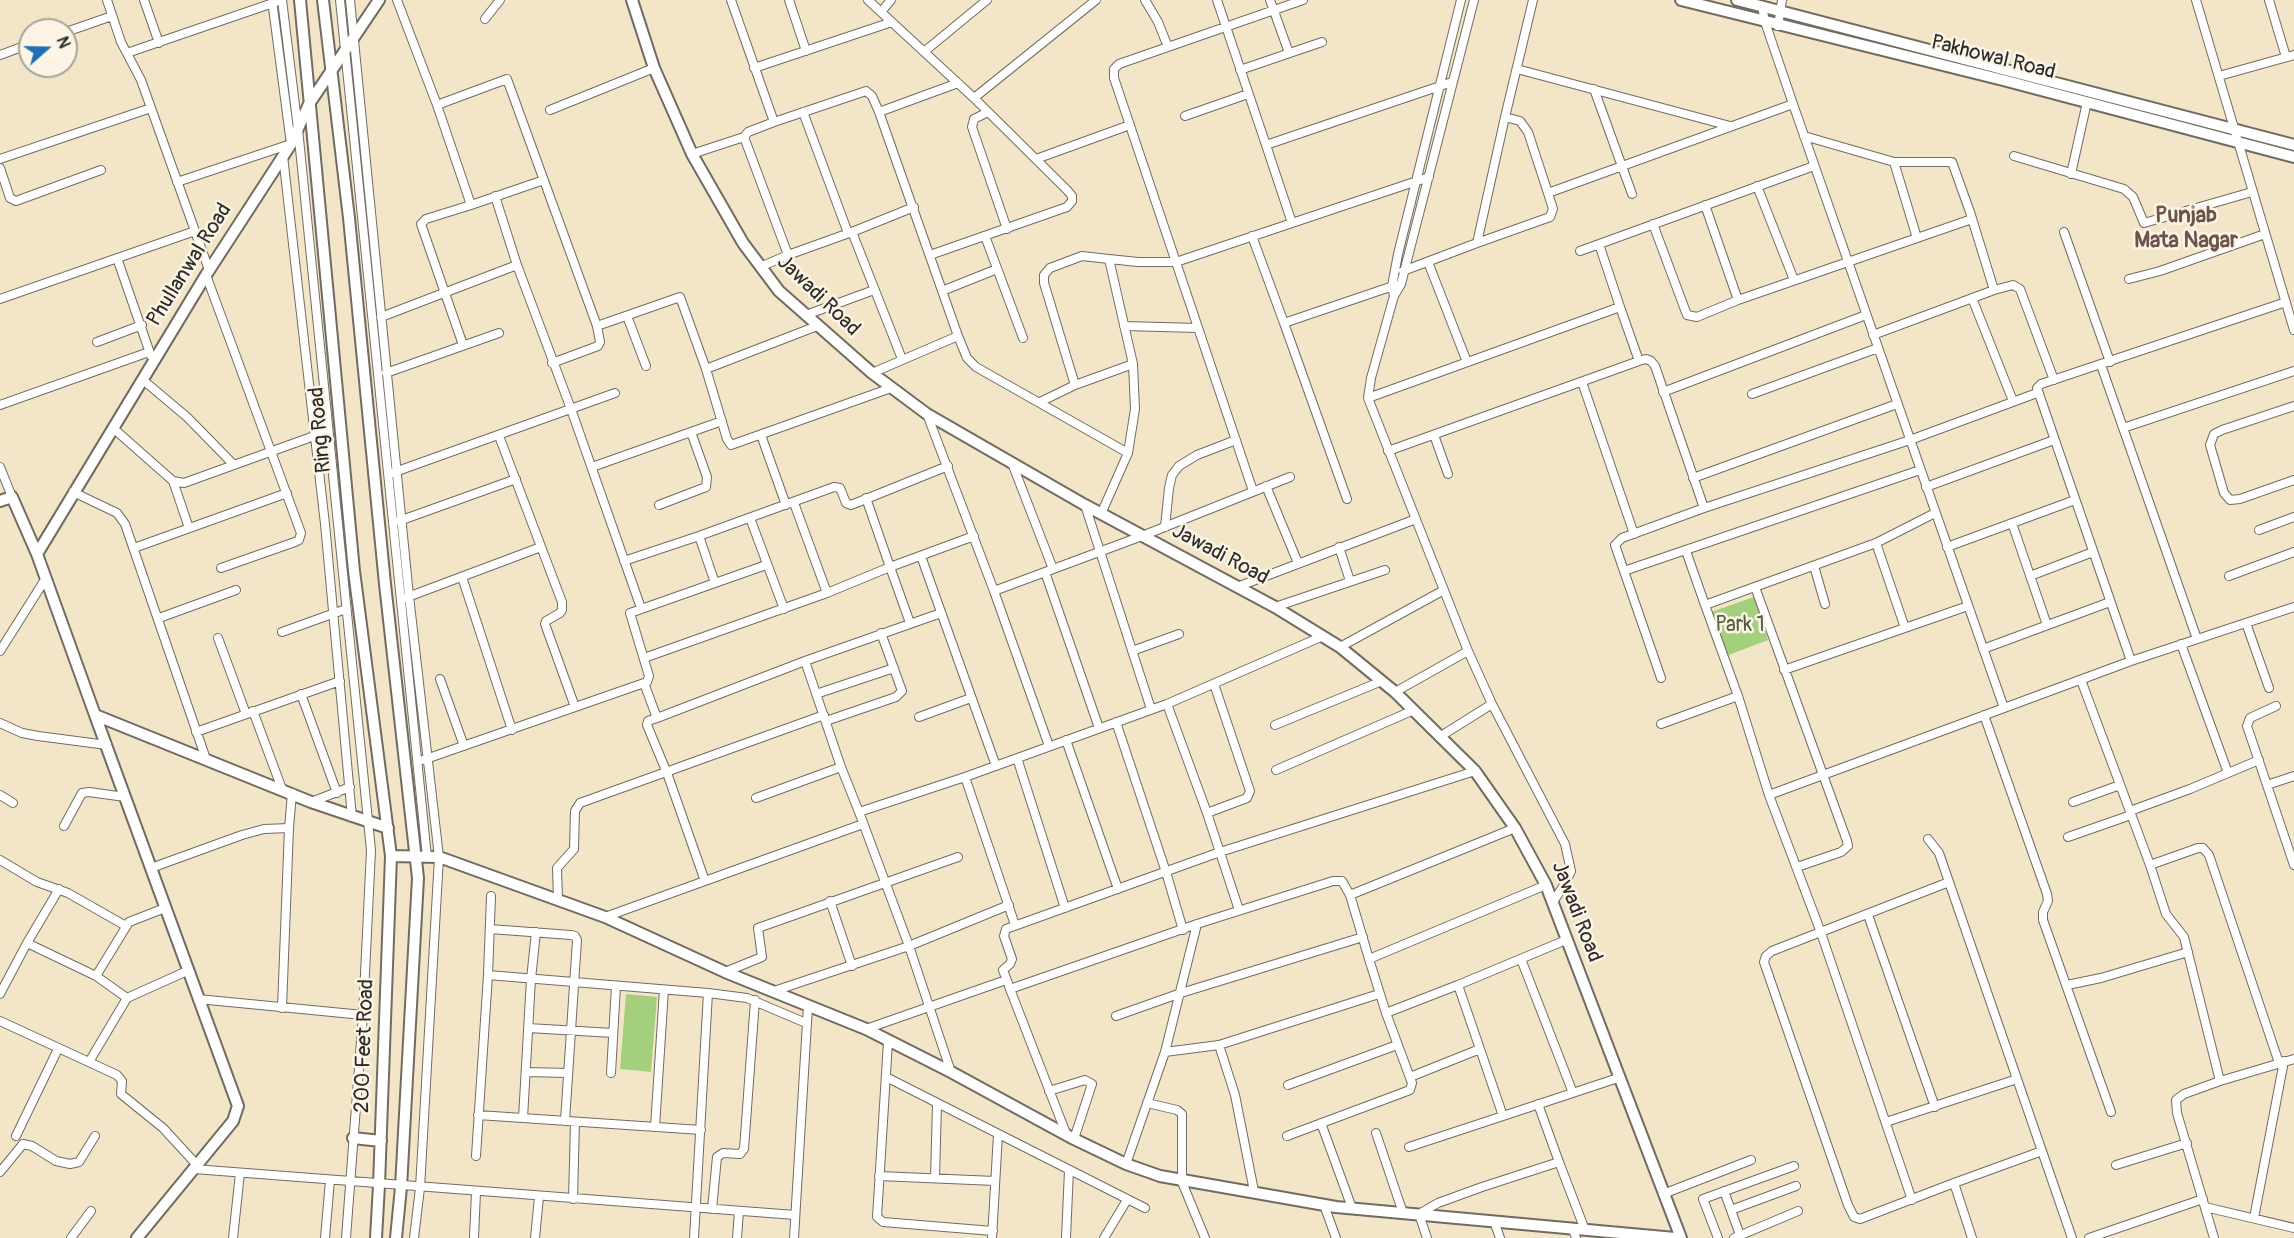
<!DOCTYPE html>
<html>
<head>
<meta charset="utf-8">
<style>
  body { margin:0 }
  #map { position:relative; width:2294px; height:1238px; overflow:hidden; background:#f3e5c8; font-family:Pangolin,sans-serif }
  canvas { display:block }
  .north { position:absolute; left:18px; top:18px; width:60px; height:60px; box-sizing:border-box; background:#fcf5e5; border:2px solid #a8a49b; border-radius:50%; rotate:70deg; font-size:16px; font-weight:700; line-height:24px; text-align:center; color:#2b2b2b }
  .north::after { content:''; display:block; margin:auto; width:21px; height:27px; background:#1f6fb2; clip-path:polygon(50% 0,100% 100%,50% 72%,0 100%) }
</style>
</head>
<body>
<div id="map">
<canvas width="2294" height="1238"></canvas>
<div class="north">N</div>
</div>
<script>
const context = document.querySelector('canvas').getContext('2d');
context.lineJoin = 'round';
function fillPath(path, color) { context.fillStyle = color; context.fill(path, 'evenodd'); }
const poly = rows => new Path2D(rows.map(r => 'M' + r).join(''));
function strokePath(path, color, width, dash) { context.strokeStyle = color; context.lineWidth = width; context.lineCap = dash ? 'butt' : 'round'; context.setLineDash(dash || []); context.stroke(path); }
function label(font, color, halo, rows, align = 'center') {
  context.font = font + ' Pangolin,sans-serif'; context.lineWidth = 5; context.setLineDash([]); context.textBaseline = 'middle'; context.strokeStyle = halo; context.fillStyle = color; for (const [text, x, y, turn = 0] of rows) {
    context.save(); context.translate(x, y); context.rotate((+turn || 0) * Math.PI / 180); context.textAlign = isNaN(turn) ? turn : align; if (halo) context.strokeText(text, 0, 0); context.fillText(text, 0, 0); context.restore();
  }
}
const green = poly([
  [1754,597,1768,640,1726,656,1711,612],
  [626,994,657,997,651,1072,620,1069]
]);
const street = poly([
  [107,0,121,42,141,80,195,231],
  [144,0,159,43],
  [282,0,298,129,371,850,363,1015,346,1238],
  [340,0,427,857],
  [350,0,409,596,439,857,420,1188,414,1238],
  [397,0,437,105,507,79,597,326,680,297,706,369,817,326],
  [731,0,774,122,866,91,872,96,879,112,958,336,872,373],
  [789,0,806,51],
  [868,0,974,98,1096,0],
  [1145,0,1158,22,1168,47],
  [1217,0,1266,145,1452,82],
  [1270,0,1289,53],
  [1474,0,1401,284,1394,296,1371,378,1368,398,1468,651,1492,704,1565,844,1571,871,1566,882,1553,902],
  [1533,0,1505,117,1520,121,1528,132,1548,193,1793,104],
  [2196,0,2294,330],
  [2269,0,2286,57],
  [1762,6,1765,22,1793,104,2004,708],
  [881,12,891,0],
  [485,19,500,0],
  [1778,26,1782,0],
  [66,32,112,16],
  [925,51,987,0],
  [127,53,276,2],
  [0,55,30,44],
  [754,68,892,22],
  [1517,69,1730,126],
  [1240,70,1322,42],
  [2219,76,2294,55],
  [1594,89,1632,194],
  [437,105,471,205,544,180],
  [550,110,654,68],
  [803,112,848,233],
  [879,112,958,83],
  [988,112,974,119,972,127,1007,229],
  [1185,116,1248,94],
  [774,122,748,132,744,137,788,255,852,232],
  [1804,136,1894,162,1952,162,1970,212,1994,290,1873,335],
  [1266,145,1292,223],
  [692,154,744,137],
  [283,156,325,524,352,817],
  [2014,156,2124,189,2133,197,2144,223,2252,192],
  [0,159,151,108],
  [1036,159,1130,125],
  [1894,162,1917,238],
  [0,168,10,198,16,201,101,170],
  [2071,174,2087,102],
  [177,182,291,144,272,0],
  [1757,186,1794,280],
  [495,196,517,265,571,409,641,608],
  [1705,205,1738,300,1972,219],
  [1653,224,1687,315,1697,317,1738,300],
  [2064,232,2110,362],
  [985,236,1023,338],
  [1252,236,1284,323,1396,285],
  [1477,243,1550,217,1553,209,1548,193],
  [1580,251,1814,166],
  [930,255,1067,207,1072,201,1072,196,1067,190,974,98],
  [117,258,151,356],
  [1428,262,1467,362],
  [760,267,788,255],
  [1403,271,1477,243,1505,117],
  [206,275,301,533,299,540,295,542,221,568],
  [2129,279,2160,271,2265,234],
  [1994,290,2013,285,2020,289,2054,380],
  [942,291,997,269],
  [1394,296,1392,286,1398,254,1461,0],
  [1972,298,2013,401],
  [0,299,195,231,209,270],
  [1620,307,1639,361],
  [806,315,874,290],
  [627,316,646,366],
  [381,317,517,265],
  [1284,323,1347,499],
  [1124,326,1198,328],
  [958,336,967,358,976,367,1128,453,1101,514],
  [97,342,142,325],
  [463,345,421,224,426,219,471,205],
  [902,359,852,232,914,207],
  [552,363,598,346,600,342,597,326],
  [2101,365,2197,639],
  [706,369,727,439,731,445,891,388],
  [386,373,499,333],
  [143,380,187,417,234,465],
  [1582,382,1634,534],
  [1075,385,1044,283,1044,275,1050,268,1082,256,1109,259],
  [1663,392,1866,315],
  [1752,394,1878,348],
  [1368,398,1620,307,1599,244],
  [1040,402,1075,385,1133,364,1109,259,1138,262,1176,262,1429,177],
  [0,405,149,352],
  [2294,406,2222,430,2214,434,2210,445,2224,493,2230,500,2240,499,2294,480],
  [927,414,994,591],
  [113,428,173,481,184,483,328,431],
  [2123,428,2294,371],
  [761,435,786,505],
  [1434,435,1448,474],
  [499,436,562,602,562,610,560,613,546,621,545,624,575,707],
  [1388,451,1639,361,1646,359,1651,361,1655,366,1704,508,1622,538,1615,545,1661,678],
  [1128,453,1135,409,1133,364],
  [1012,463,1053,569],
  [0,467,12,497],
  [592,467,722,421],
  [392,473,615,393],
  [1693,478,1897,404],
  [173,481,189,528],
  [1266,486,1298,563],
  [1926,487,2054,440],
  [1253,491,1114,78,1114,69,1119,64,1303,0],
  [73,492,117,513,125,524,206,759],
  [866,498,890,567,974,536],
  [659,505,706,487,707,477,691,432],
  [1085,505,1151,709],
  [1704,508,1910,440,2037,393],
  [750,518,784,609],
  [399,521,516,479],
  [2012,523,2047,625],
  [1165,527,1169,488,1172,475,1179,466,1197,455,1236,440],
  [2259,530,2294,517],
  [1876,543,1905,628],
  [1339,547,1350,581],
  [1947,547,2075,500],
  [134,548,287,493],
  [1686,551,1705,605],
  [921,556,996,766],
  [624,561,699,536],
  [1814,566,1825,604],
  [1624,571,1920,470],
  [1045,572,1099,728],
  [2030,576,2093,552],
  [2229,576,2294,552],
  [462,577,512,730],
  [715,583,766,565],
  [1237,587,1416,519],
  [1755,587,1847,841,1848,846,1841,852,1797,867],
  [827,593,890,567,910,623],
  [405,598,541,547],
  [1275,607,1385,570],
  [159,618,236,590],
  [2246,623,2269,688],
  [282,632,346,609],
  [218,638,246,714],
  [2181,644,2228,773],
  [1340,647,1444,590],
  [1983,649,2110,602],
  [0,651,46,578],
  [1132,651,1179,634],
  [644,658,827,593,794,503],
  [2131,661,2294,607],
  [1784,670,1968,606],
  [440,679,464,746],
  [2081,680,2150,865,2198,848,2203,848,2209,855,2279,1063],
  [644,683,657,718,805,661],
  [1395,692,1468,651],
  [301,694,337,793],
  [816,694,894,668],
  [1167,704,1207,813,1239,910],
  [2276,706,2250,718,2247,726,2294,865],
  [253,711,282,789],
  [1984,715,2047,894,2048,901,2043,912,2043,920,2111,1112],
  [919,717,971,698],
  [657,718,648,721,647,725,667,773,705,881],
  [826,721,896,697,902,691,881,633],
  [1116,722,1166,872,1183,930],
  [0,723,22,733,38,736,107,745],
  [1661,724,1738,696],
  [1275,725,1382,681],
  [196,732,340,681],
  [1441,736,1492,704],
  [1066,740,1118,889],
  [1049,746,994,591,1142,536,1290,477],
  [1017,758,1065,908],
  [423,760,647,682,649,676,630,613,715,583,699,536,834,487,840,488,846,503,851,505,948,466],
  [1276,770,1414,710],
  [965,777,1015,925],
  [2267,785,2294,776],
  [0,795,13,803],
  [1769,795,2131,661,2037,388,2041,384,2286,302],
  [756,798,841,767],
  [311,802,350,787],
  [2073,802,2120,785],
  [2130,811,2190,789,2259,760],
  [859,812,841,767,805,661,941,613],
  [1207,813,1247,798,1250,791,1214,684],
  [64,826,82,793,89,792,125,797],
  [2068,837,2131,815],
  [1928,839,1939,853,2072,1238],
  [0,860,37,882,68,893,126,926],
  [2150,865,2166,914,2184,937,2220,1081],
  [151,868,242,835,264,829,289,828,292,793],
  [1949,882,1772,951,1766,956,1764,962,1848,1205,1854,1217,1860,1219,1954,1183,1972,1238],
  [1350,895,1369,959,1546,885],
  [558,900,557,868,574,849,575,811,580,803,824,715],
  [830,901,852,966],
  [1868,915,1935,1107],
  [605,917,863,824],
  [490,929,571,935,575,936,577,940,565,1121],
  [27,943,96,976,127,998],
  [1521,959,1573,1093],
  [725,972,762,957,758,928,958,857],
  [488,975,708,993,694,1238],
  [96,976,129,922,165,908],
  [2067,985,2101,978,2188,952],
  [1010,989,1003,970,1010,964,1012,959,1004,936,1006,929,1220,852,1475,771],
  [774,991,909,946,1009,905],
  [708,993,747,998,806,1023],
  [0,994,27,943,59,889],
  [198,999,363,1015],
  [282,1008,289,828],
  [1386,1013,1458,985],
  [1116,1016,1181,993,1363,937],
  [0,1021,117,1075,122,1081,121,1094,163,1128,197,1165],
  [528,1028,613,1033],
  [866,1029,1006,980],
  [888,1042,877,1217,883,1222,993,1231],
  [1219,1045,1235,1095,1254,1191],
  [1165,1052,1219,1045,1379,994],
  [89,1062,127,998,187,971],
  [526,1072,568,1073],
  [951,1072,909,946,859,812,965,777,1167,704,1323,636],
  [611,1073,616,986],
  [886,1077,1145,1208],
  [1410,1077,1480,1049],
  [1288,1085,1397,1045],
  [1049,1091,1085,1080,1092,1084,1074,1139],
  [1147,1103,1177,1110,1182,1114,1182,1182,1205,1238],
  [1538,1104,1559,1162],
  [478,1115,701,1130],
  [1503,1116,1618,1078],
  [523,1118,531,979,536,932],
  [1886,1122,2017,1079],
  [1321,1123,1352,1208],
  [655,1127,664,990],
  [1376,1133,1403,1213],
  [16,1136,58,1049],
  [1067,1136,1010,989,1197,924,1333,881,1342,881,1350,895,1515,828],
  [1287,1136,1410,1090,1412,1083,1386,1013,1369,959],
  [1409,1147,1503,1116,1458,985,1566,940],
  [476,1156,488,975,491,896],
  [1126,1164,1165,1052,1197,924],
  [2116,1165,2187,1143],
  [194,1169,795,1215],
  [0,1172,23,1144,32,1146,56,1161,70,1164,79,1162,95,1136],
  [879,1176,995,1181],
  [935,1178,937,1104],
  [1954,1183,2042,1151],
  [1724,1191,1740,1235],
  [1663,1194,1751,1160],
  [573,1199,575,1122],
  [1912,1200,1820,930,1769,795,1738,696,1705,605,1876,543,1935,513],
  [1324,1205,1336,1238],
  [2205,1207,2294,1228],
  [712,1209,717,1157,723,1153,740,1154,744,1149,755,1000],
  [1731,1210,1796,1186],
  [2254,1218,2284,1061],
  [1494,1221,1500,1238],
  [1573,1229,1576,1238],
  [71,1238,91,1211],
  [233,1238,240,1173],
  [325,1238,330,1180],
  [474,1238,476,1192],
  [535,1238,539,1197],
  [737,1238,739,1211],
  [794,1238,808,1006],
  [992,1238,998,1134],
  [1066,1238,1069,1170],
  [1104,1238,1127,1200],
  [1427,1238,1419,1214,1438,1203,1482,1187,1559,1162,1585,1230],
  [1718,1238,1703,1199,1794,1166],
  [1734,1238,1798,1211],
  [2089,1238,2203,1199],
  [2214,1238,2177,1113,2176,1100,2184,1094,2220,1081,2294,1059]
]);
const secondary = poly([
  [300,0,354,571,391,856,379,1185,376,1238],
  [323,0,349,218,385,584,418,878,401,1187,396,1238],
  [632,0,654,68,692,154,743,243,779,291,872,373,927,414,1085,505,1275,607,1340,647,1395,692,1475,771,1515,828,1546,885,1681,1238],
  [1681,0,2003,80,2294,157],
  [1737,0,2294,145],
  [0,501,12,497,37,554,95,715,311,802,388,828],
  [37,554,206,275,291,144,309,104,379,0],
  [95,715,238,1106,233,1121,137,1238],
  [391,856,439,857,605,917,725,972,866,1029,951,1072,1074,1139,1126,1164,1160,1176,1336,1207,1675,1238],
  [353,1138,381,1141]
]);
const streetNames = [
  ["Pakhowal Road",1993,58,14],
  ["Phullanwal Road",190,265,-58],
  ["Jawadi Road",818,296,44],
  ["Ring Road",321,430,-95],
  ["Jawadi Road",1220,555,28],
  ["Jawadi Road",1576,912,69],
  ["200 Feet Road",365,1046,-88]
];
const parkNames = [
  ["Park 1",1740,626]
];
const neighbourhoodNames = [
  ["Punjab",2186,216],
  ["Mata Nagar",2186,241]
];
fillPath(green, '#a4cf7c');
strokePath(street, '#716c62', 10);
strokePath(secondary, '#716c62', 14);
strokePath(street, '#fff', 8);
strokePath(secondary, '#fff', 10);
label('21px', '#2b2b2b', '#fcf5e5', streetNames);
label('21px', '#4f5c43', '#fcf5e5', parkNames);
label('bold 22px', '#6e524c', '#fcf5e5', neighbourhoodNames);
</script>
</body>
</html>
